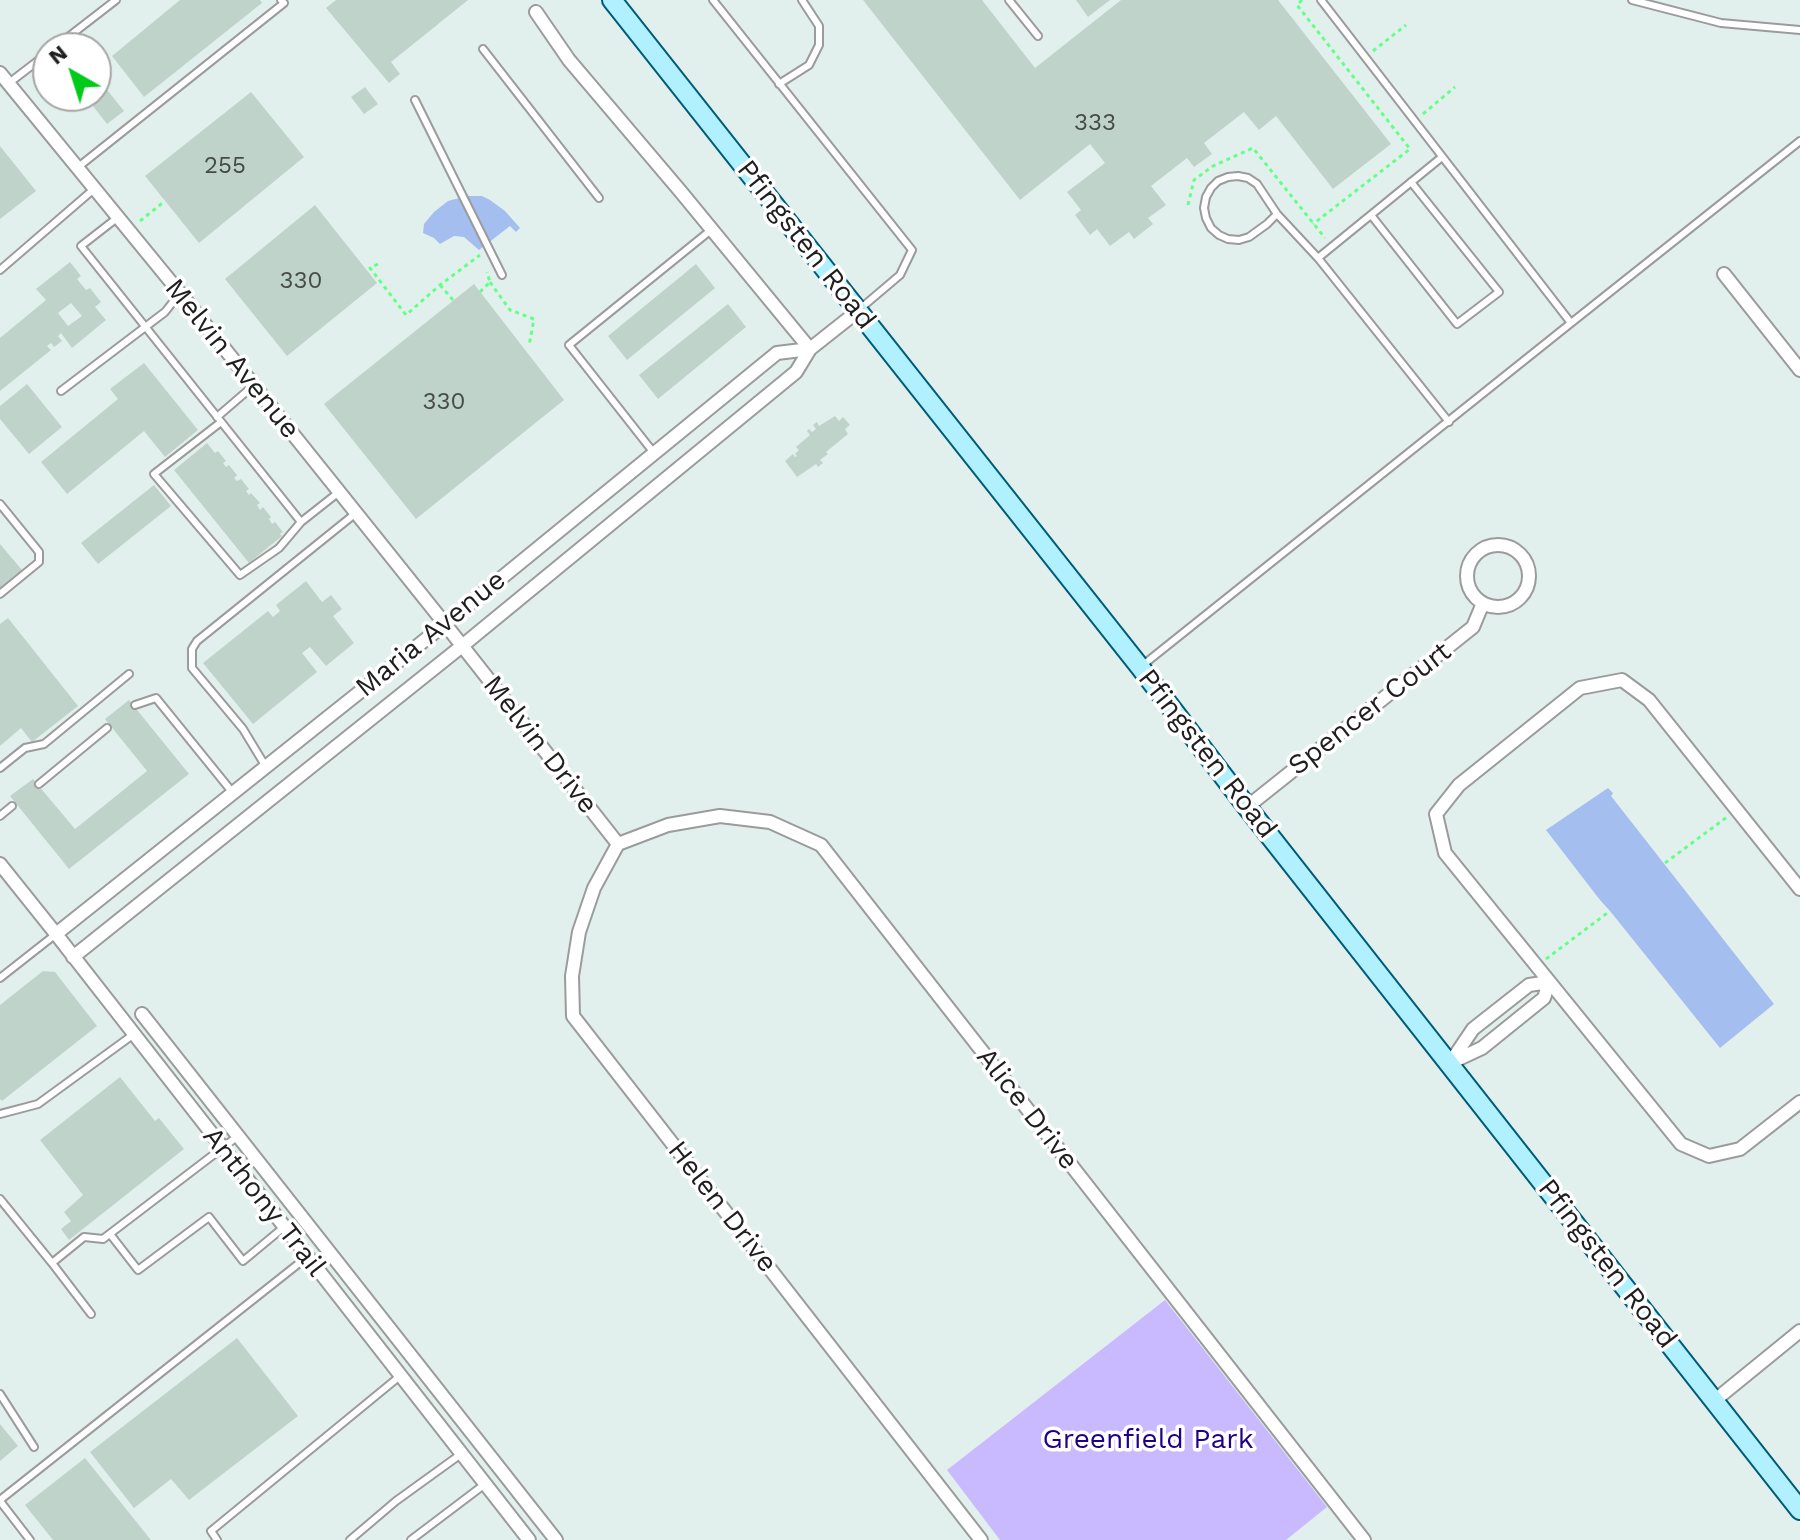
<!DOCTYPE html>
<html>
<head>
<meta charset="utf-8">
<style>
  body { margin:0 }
  #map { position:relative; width:1800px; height:1540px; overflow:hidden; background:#e2f0ed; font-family:"Work Sans",sans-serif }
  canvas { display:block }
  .north { position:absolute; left:32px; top:32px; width:80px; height:80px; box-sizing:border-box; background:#fff; border:2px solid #a5a5a5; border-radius:50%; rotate:321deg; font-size:22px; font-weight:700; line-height:32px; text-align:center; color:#1e1e1e }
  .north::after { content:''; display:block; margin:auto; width:28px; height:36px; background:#00cb1b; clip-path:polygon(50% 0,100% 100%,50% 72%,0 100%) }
</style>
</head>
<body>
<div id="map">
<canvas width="1800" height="1540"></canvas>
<div class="north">N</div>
</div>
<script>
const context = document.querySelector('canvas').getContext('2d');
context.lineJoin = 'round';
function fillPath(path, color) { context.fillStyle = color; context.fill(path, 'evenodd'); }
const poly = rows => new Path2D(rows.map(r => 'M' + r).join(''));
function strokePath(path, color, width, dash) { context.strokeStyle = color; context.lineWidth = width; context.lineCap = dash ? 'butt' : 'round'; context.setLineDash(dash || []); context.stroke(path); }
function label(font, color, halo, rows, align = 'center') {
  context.font = font + ' "Work Sans",sans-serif'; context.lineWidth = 7; context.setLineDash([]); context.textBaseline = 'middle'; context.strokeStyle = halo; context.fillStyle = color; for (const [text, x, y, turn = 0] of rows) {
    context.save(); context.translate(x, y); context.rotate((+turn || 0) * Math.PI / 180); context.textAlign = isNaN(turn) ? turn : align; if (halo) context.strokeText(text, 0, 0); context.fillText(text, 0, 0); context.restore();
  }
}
const grass = poly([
  [467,196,482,196,490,200,505,211,520,228,516,232,510,226,479,250,464,237,454,236,440,244,434,238,423,233,424,224,434,212,448,201],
  [1608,788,1613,793,1611,796,1774,1004,1720,1048,1610,911,1600,900,1546,830]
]);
const park = poly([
  [1165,1300,1327,1507,1286,1540,1000,1540,947,1470]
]);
const building = poly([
  [180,0,260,0,262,3,144,97,112,56],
  [336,0,468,0,391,62,400,74,389,83,326,8],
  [863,0,982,0,1035,68,1121,0,1278,0,1391,144,1333,189,1276,116,1259,130,1244,112,1204,143,1212,154,1194,167,1187,158,1151,186,1166,205,1148,218,1153,224,1134,239,1129,232,1110,246,1097,229,1090,235,1075,215,1081,210,1067,192,1105,163,1090,144,1020,200],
  [1076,0,1110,0,1088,17],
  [96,76,124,111,107,124,85,96,96,96],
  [365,87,378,104,364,114,351,97],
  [251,92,304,157,199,243,145,176],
  [0,146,36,191,0,219],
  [315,205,377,283,287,356,225,279],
  [70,262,81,276,77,279,86,290,90,288,101,302,95,307,106,320,72,348,61,333,58,336,62,341,54,347,51,343,47,346,51,350,0,391,0,338,46,300,36,289],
  [71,303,82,316,68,326,58,313],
  [696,264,715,288,627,360,608,336],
  [474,284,564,400,416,519,324,404],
  [728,304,746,327,658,399,639,375],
  [144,363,198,430,165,457,144,431,67,494,41,462,118,399,110,389],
  [27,384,62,427,29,454,0,419,0,406],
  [835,416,839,421,843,417,850,425,845,429,848,434,826,452,828,454,820,460,823,463,818,467,816,464,797,477,785,461,793,454,795,457,797,456,795,454,799,450,796,447,810,435,807,431,809,429,812,432,816,429,813,425,817,422,819,426],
  [207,443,215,453,218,451,226,461,223,463,226,467,229,465,237,475,234,478,237,481,241,479,249,489,246,491,249,495,251,493,260,503,257,505,260,510,263,507,271,517,269,519,272,524,275,522,283,532,280,534,282,536,249,563,174,470],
  [154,485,171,506,98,564,81,543],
  [0,544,22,570,0,588],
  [306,581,322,602,331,595,342,609,333,616,354,643,326,666,310,647,302,653,317,672,253,724,203,663,268,611,273,617,280,611,276,605],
  [8,618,78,706,32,742,21,728,0,746,0,624],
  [129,700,189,774,69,869,10,796,33,779,75,829,147,771,105,719],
  [43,971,55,972,97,1026,2,1101,0,1099,0,1005],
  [120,1077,155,1121,159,1118,184,1149,69,1240,61,1229,71,1221,64,1212,83,1195,40,1140],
  [237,1338,298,1416,189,1500,171,1479,134,1508,90,1452],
  [0,1424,18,1446,0,1461],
  [85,1458,151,1540,53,1540,25,1505]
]);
const path = poly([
  [1302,0,1297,5,1410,149,1313,224],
  [1373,51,1406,25],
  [1423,114,1455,87],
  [1188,205,1194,180,1213,166,1253,148,1325,238],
  [140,221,165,201],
  [378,264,370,268,406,315,440,285,480,255],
  [490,282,510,310,534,319,529,346],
  [440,285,453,300],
  [480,292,490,282,487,272],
  [1665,863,1727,817],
  [1546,959,1610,911]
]);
const lane = poly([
  [713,0,912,250,900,275,861,308],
  [1009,0,1038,36],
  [1632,0,1721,23,1800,30],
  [54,48,116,0],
  [483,49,599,198],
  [9,83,48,53],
  [779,84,809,65,819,45,819,26,802,0],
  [415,100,502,275],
  [77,168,284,3,281,0],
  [1238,176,1248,178,1257,184,1277,214,1267,224,1249,237,1239,240,1228,239,1219,235,1211,228,1206,218,1204,208,1206,197,1211,188,1218,181,1228,177,1238,176],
  [1277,214,1318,258,1449,422],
  [1371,215,1457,324,1499,292,1411,182],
  [117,218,81,246,301,522,339,492],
  [1318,258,1442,157],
  [0,270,94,189],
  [1571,323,1800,141],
  [61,391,165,312,180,293],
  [217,417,253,386],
  [221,422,154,474,240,575,279,548,301,522],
  [654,453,569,345,711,230],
  [0,504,39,552,39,562,0,594],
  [1143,665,1571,323,1321,0],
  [135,705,156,698,233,793],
  [266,767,243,729,192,668,192,649,197,641,356,513],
  [0,768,25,748,44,744,129,674],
  [39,784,107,728],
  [0,816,12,806],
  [0,978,56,934],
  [0,1114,38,1104,134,1034],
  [0,1199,52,1263,84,1237,103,1239,238,1136],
  [110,1234,138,1270,209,1217,243,1261,284,1227],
  [52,1263,91,1314],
  [0,1394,34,1447],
  [0,1500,307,1257],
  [0,1501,30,1540],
  [217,1540,211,1531,400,1376],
  [350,1540,396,1501,461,1454],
  [411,1540,485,1484]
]);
const street = poly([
  [536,12,569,60,681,192,810,349],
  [0,73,180,293,445,624,618,844],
  [1724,274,1800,370],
  '1467 576a31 31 0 1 1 62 0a31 31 0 1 1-62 0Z',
  [1247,807,1473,627,1483,603],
  [618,844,668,825,720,816,770,822,821,845,1364,1540],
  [618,844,594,888,579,932,572,976,573,1016,981,1540],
  [0,864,56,934,529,1540],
  [1800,889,1649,700,1622,680,1580,688,1459,785,1436,814,1445,853,1681,1144,1709,1156,1740,1149,1800,1102],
  [56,934,445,624,777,353,810,349],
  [73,957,462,646,796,372,810,349,858,311],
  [1549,982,1544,998,1482,1048,1450,1063,1473,1029,1529,985,1549,982],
  [142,1014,556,1540],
  [1714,1401,1800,1331]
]);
const secondary = poly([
  [612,0,1140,667,1247,807,1800,1510]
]);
const numberNames = [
  ["333",1095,123],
  ["255",225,166],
  ["330",301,281],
  ["330",444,402]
];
const streetNames = [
  ["Pfingsten Road",806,245,52],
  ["Melvin Avenue",232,359,51],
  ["Maria Avenue",431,634,-39],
  ["Spencer Court",1370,709,-38],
  ["Melvin Drive",540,745,52],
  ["Pfingsten Road",1207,754,52],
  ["Alice Drive",1027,1109,52],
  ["Anthony Trail",264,1202,52],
  ["Helen Drive",722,1207,52],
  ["Pfingsten Road",1607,1264,52]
];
const parkNames = [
  ["Greenfield Park",1148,1440]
];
fillPath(grass, '#a3beef');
fillPath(park, '#c9baff');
fillPath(building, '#bfd3ca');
strokePath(lane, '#9b9b9b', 10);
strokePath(street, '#9b9b9b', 16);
strokePath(secondary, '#005c79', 22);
strokePath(path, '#64ff89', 3, [4, 4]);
strokePath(lane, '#fff', 6);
strokePath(street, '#fff', 12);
strokePath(secondary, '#b1f1ff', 18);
label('24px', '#464b49', null, numberNames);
label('28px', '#1e1e1e', '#fff', streetNames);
label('28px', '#1e0187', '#fff', parkNames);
</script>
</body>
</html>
